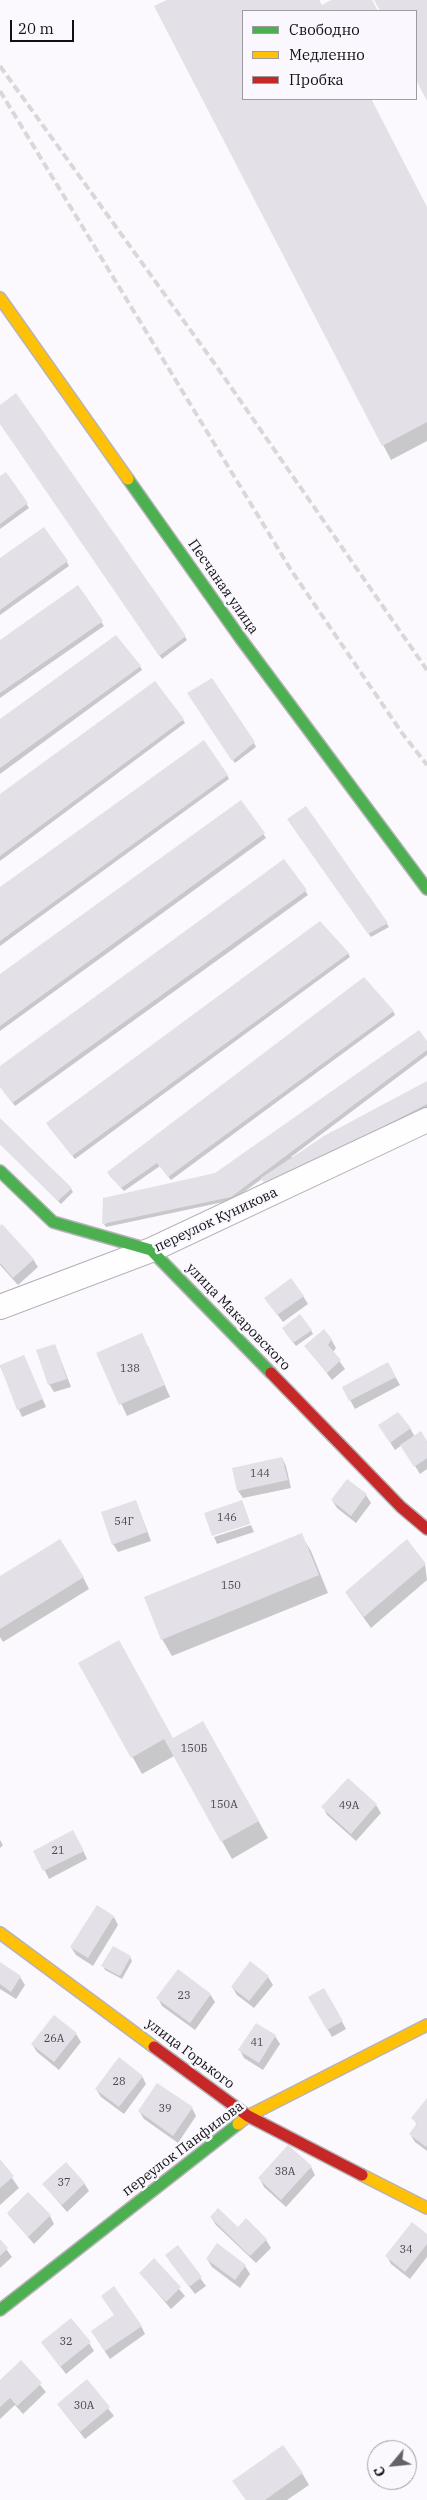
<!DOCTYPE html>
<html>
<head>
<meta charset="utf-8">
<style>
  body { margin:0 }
  #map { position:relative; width:427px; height:2500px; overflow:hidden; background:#fbf9fd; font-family:"IBM Plex Serif",serif }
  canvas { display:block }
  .legend { position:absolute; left:242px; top:10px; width:175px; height:90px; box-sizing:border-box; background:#faf8fe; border:1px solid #9d9ba0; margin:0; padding:6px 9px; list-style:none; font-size:15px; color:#111013 }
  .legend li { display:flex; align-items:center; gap:10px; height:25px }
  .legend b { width:25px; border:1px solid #9d9ba0 }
  .north { position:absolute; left:367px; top:2440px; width:50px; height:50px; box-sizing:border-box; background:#faf8fe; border:1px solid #9d9ba0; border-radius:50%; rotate:242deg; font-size:14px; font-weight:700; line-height:20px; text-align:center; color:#111013 }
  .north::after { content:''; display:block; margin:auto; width:18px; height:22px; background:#636265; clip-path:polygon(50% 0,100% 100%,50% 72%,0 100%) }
  .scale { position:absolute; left:10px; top:20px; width:64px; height:22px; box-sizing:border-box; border:2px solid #111013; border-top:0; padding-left:6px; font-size:15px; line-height:18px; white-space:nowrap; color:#111013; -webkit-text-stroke:4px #faf8fe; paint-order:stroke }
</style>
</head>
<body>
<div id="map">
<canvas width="427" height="2500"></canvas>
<ul class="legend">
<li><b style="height:6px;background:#4caf50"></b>Свободно</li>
<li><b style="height:6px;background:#ffc107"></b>Медленно</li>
<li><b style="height:6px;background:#c62828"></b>Пробка</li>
</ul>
<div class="north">С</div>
<div class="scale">20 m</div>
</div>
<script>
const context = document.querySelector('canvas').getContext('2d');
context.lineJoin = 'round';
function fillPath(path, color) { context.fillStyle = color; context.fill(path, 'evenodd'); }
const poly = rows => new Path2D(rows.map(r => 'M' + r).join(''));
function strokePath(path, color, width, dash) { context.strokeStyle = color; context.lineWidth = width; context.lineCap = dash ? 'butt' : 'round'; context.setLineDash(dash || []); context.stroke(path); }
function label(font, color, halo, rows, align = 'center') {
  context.font = font + ' "IBM Plex Serif",serif'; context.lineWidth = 5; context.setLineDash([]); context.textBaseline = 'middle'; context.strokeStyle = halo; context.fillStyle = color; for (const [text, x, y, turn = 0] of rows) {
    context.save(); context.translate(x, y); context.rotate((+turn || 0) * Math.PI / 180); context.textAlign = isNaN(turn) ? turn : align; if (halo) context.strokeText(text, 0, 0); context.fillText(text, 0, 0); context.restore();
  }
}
const shadow = poly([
  [169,0,319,0,322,6,333,0,371,0,377,11,243,11,243,99,371,99,427,208,427,441,391,460,155,7],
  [376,0,427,0,427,99,416,77,416,11,382,11],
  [0,407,185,637,187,640,162,659,0,423],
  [5,473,29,508,0,529,0,477],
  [0,560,67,562,69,566,0,615],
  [77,587,104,626,0,698,0,642],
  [140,666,142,670,0,774,0,720],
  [189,694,254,743,256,747,235,763],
  [183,720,185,723,0,861,0,795],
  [227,775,229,779,0,946,0,889],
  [241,801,266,838,0,1031,0,976],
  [305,808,387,924,389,927,371,937,290,823],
  [284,860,308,895,15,1106,0,1086,0,1068],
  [348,953,350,957,75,1159,49,1127],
  [393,1011,395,1015,171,1180,160,1166,124,1191,110,1176,108,1173],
  [427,1044,427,1055,291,1157,293,1158,427,1082,427,1108,269,1190,263,1178,233,1200,106,1227,104,1224,216,1174],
  [0,1120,71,1189,73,1192,61,1204,0,1144],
  [0,1228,33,1259,38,1267,18,1285,0,1265],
  [303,1296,308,1304,283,1322,271,1306],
  [311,1330,313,1334,296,1346,285,1332],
  [331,1339,336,1348,333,1352,345,1369,332,1380,306,1346],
  [55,1345,71,1387,54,1392,49,1384],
  [148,1346,170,1397,127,1416,98,1354],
  [24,1356,46,1407,22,1417,0,1366],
  [388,1364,400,1385,355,1409,343,1387],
  [410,1428,415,1437,427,1443,427,1469,420,1474,402,1445,395,1450,384,1433],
  [282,1458,286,1466,291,1488,243,1498,238,1491],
  [347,1481,366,1495,371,1503,356,1523,337,1508,332,1500],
  [136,1501,151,1541,118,1552,113,1544],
  [242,1501,250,1523,213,1535],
  [251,1525,254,1532,217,1544,214,1537],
  [301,1535,311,1551,328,1593,172,1656,162,1639],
  [425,1565,427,1580,371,1628,346,1593],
  [0,1577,83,1577,89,1589,3,1642,0,1637],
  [80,1664,173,1740,203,1723,268,1838,232,1859,174,1756,142,1774],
  [348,1779,376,1805,381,1813,356,1841,327,1815,323,1807],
  [0,1840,3,1845,0,1848],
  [78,1840,87,1859,49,1879,35,1851],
  [114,1917,118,1925,93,1966,76,1955,71,1947],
  [130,1957,132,1961,122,1979,105,1970,103,1966],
  [0,1963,20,1977,25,1985,16,1999,0,1989],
  [268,1977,273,1985,254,2008,237,1995,232,1987],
  [324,1989,346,2029,332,2037,309,1997],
  [210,1994,215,2002,195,2030,162,2006,158,1998],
  [54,2016,76,2034,81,2042,59,2070,37,2052,32,2044],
  [275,2036,280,2044,263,2070,244,2058,240,2050],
  [142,2076,146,2084,124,2114,101,2097,96,2089],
  [427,2100,427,2151,415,2142,410,2134,417,2125,413,2118],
  [192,2108,196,2116,178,2143,144,2119,139,2111],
  [0,2161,19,2188,0,2205],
  [311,2167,315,2175,286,2207,264,2187,260,2179],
  [84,2183,89,2191,67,2212,44,2185],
  [8,2214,50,2216,54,2224,34,2244],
  [211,2217,266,2240,271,2248,256,2263,216,2225],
  [427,2235,427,2257,410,2279,391,2264,387,2256],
  [0,2241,12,2257,0,2268],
  [217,2245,245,2266,250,2274,240,2288,212,2267,207,2259],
  [177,2247,206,2286,195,2294,171,2263],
  [154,2260,185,2296,171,2309,140,2273],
  [115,2316,141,2326,145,2334,110,2359,92,2332],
  [42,2343,89,2343,94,2351,66,2374],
  [21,2362,46,2392,23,2414,15,2405,0,2419,0,2382],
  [87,2381,114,2416,85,2439,58,2405],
  [302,2473,309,2485,287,2500,246,2500,234,2482]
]);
const building = poly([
  [167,0,319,0,322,5,331,0,372,0,378,11,243,11,243,99,371,99,427,207,427,422,382,446,154,6],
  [374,0,427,0,427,101,416,80,416,11,380,11],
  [16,393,186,636,159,656,0,424,0,405],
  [6,472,28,503,0,524,0,476],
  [44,527,68,561,0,610,0,558],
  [78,585,103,621,0,693,0,640],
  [116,635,141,666,0,768,0,719],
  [212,678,255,742,232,761,187,693],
  [155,681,184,719,0,856,0,794],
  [204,740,228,775,0,941,0,887],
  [241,800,265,833,0,1026,0,974],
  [306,806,388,923,368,934,287,819],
  [284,859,307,890,12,1103,0,1087,0,1066],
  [320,921,349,953,72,1156,46,1123],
  [364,977,394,1011,168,1177,157,1163,121,1188,107,1172],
  [419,1030,427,1041,427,1050,231,1197,102,1224,103,1198,215,1173],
  [427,1081,427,1104,266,1187,261,1178,324,1136],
  [0,1118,72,1188,58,1201,0,1144],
  [2,1224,34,1259,13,1278,0,1263,0,1226],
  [291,1278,304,1296,277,1315,264,1298],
  [300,1314,312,1330,293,1343,282,1328],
  [324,1329,332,1339,328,1345,341,1360,327,1373,304,1346],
  [142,1333,165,1385,119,1405,96,1353],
  [55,1344,67,1379,48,1385,36,1350],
  [24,1355,43,1399,17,1410,0,1365],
  [388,1362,396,1377,349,1401,342,1387],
  [398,1412,411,1428,390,1443,378,1425],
  [421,1431,427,1441,427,1458,414,1467,400,1445],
  [282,1457,288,1480,237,1491,232,1468],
  [347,1479,367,1494,351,1516,331,1500],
  [136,1500,147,1532,112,1545,101,1512],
  [242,1500,250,1524,212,1536,204,1513],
  [302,1533,319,1575,161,1640,144,1597],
  [60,1539,84,1577,0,1629,0,1576],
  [407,1539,426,1564,364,1617,345,1592],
  [119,1640,173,1738,203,1721,259,1821,221,1842,164,1739,131,1758,78,1663],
  [348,1778,377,1804,351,1834,321,1807],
  [73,1830,84,1851,43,1871,33,1851],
  [97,1905,114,1916,88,1958,70,1947],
  [113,1946,131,1956,120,1976,101,1966],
  [250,1961,269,1976,249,2001,231,1987],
  [0,1962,21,1976,11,1992,0,1984],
  [178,1969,211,1994,190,2023,156,1998],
  [324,1988,343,2021,327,2030,308,1997],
  [54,2015,77,2033,54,2062,31,2044],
  [256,2023,276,2035,259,2063,238,2050],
  [119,2057,143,2076,119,2107,95,2089],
  [157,2083,193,2107,173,2136,138,2111],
  [427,2098,427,2145,426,2147,409,2134,417,2123,411,2118],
  [288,2145,312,2166,281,2200,258,2178],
  [0,2159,14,2176,0,2188],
  [66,2162,85,2183,62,2205,42,2184],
  [28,2192,51,2215,28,2237,7,2213],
  [218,2208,238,2227,246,2218,267,2239,250,2256,210,2217],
  [412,2222,427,2234,427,2244,405,2272,385,2256],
  [0,2239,8,2248,0,2256],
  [217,2243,246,2265,235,2280,206,2259],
  [178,2245,202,2277,189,2287,165,2255],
  [154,2258,181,2287,166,2302,139,2273],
  [114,2286,142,2326,105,2351,91,2331,114,2315,101,2296],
  [71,2318,91,2342,60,2367,41,2342],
  [21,2360,42,2383,17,2406,10,2398,0,2407,0,2380],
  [87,2379,110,2407,80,2432,57,2404],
  [283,2445,303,2473,265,2500,246,2500,232,2481]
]);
const street = poly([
  [0,1307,151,1250,427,1120]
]);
const fast = poly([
  [128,479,241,639,427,889],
  [0,1171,53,1222,151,1250,271,1373],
  [0,2310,238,2124]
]);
const slow = poly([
  [0,298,128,479],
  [0,1933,154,2047],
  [238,2124,248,2116,427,2025],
  [362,2175,427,2208]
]);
const jam = poly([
  [271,1373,401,1507,427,1529],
  [154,2047,248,2116,362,2175]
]);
const rail = poly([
  [0,66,217,367,427,670],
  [0,91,291,570,402,733,427,765]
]);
const numberNames = [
  ["138",130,1369],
  ["144",260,1474],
  ["146",227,1518],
  ["54Г",124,1522],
  ["150",231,1586],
  ["150Б",194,1749],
  ["150А",224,1805],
  ["49А",349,1806],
  ["21",58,1851],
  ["23",184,1996],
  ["26А",54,2039],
  ["41",257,2043],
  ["28",119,2082],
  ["39",165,2109],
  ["38А",285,2172],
  ["37",64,2183],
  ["34",406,2250],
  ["32",66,2342],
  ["30А",84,2406]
];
const streetNames = [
  ["Песчаная улица",223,587,55],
  ["переулок Куникова",216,1220,-25],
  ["улица Макаровского",238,1317,46],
  ["улица Горького",190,2054,37],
  ["переулок Панфилова",183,2149,-37]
];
fillPath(shadow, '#0003');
fillPath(building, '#e4e0e8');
strokePath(street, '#b5b3b7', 26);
strokePath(fast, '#b5b3b7', 14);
strokePath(slow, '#b5b3b7', 14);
strokePath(jam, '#b5b3b7', 14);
strokePath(street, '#fefeff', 24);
strokePath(fast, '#4caf50', 11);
strokePath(slow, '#ffc107', 11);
strokePath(jam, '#c62828', 11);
strokePath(rail, '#d8d8d8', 4, [8, 4]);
label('11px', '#49474c', null, numberNames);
label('14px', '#111013', '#faf8fe', streetNames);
</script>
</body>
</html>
